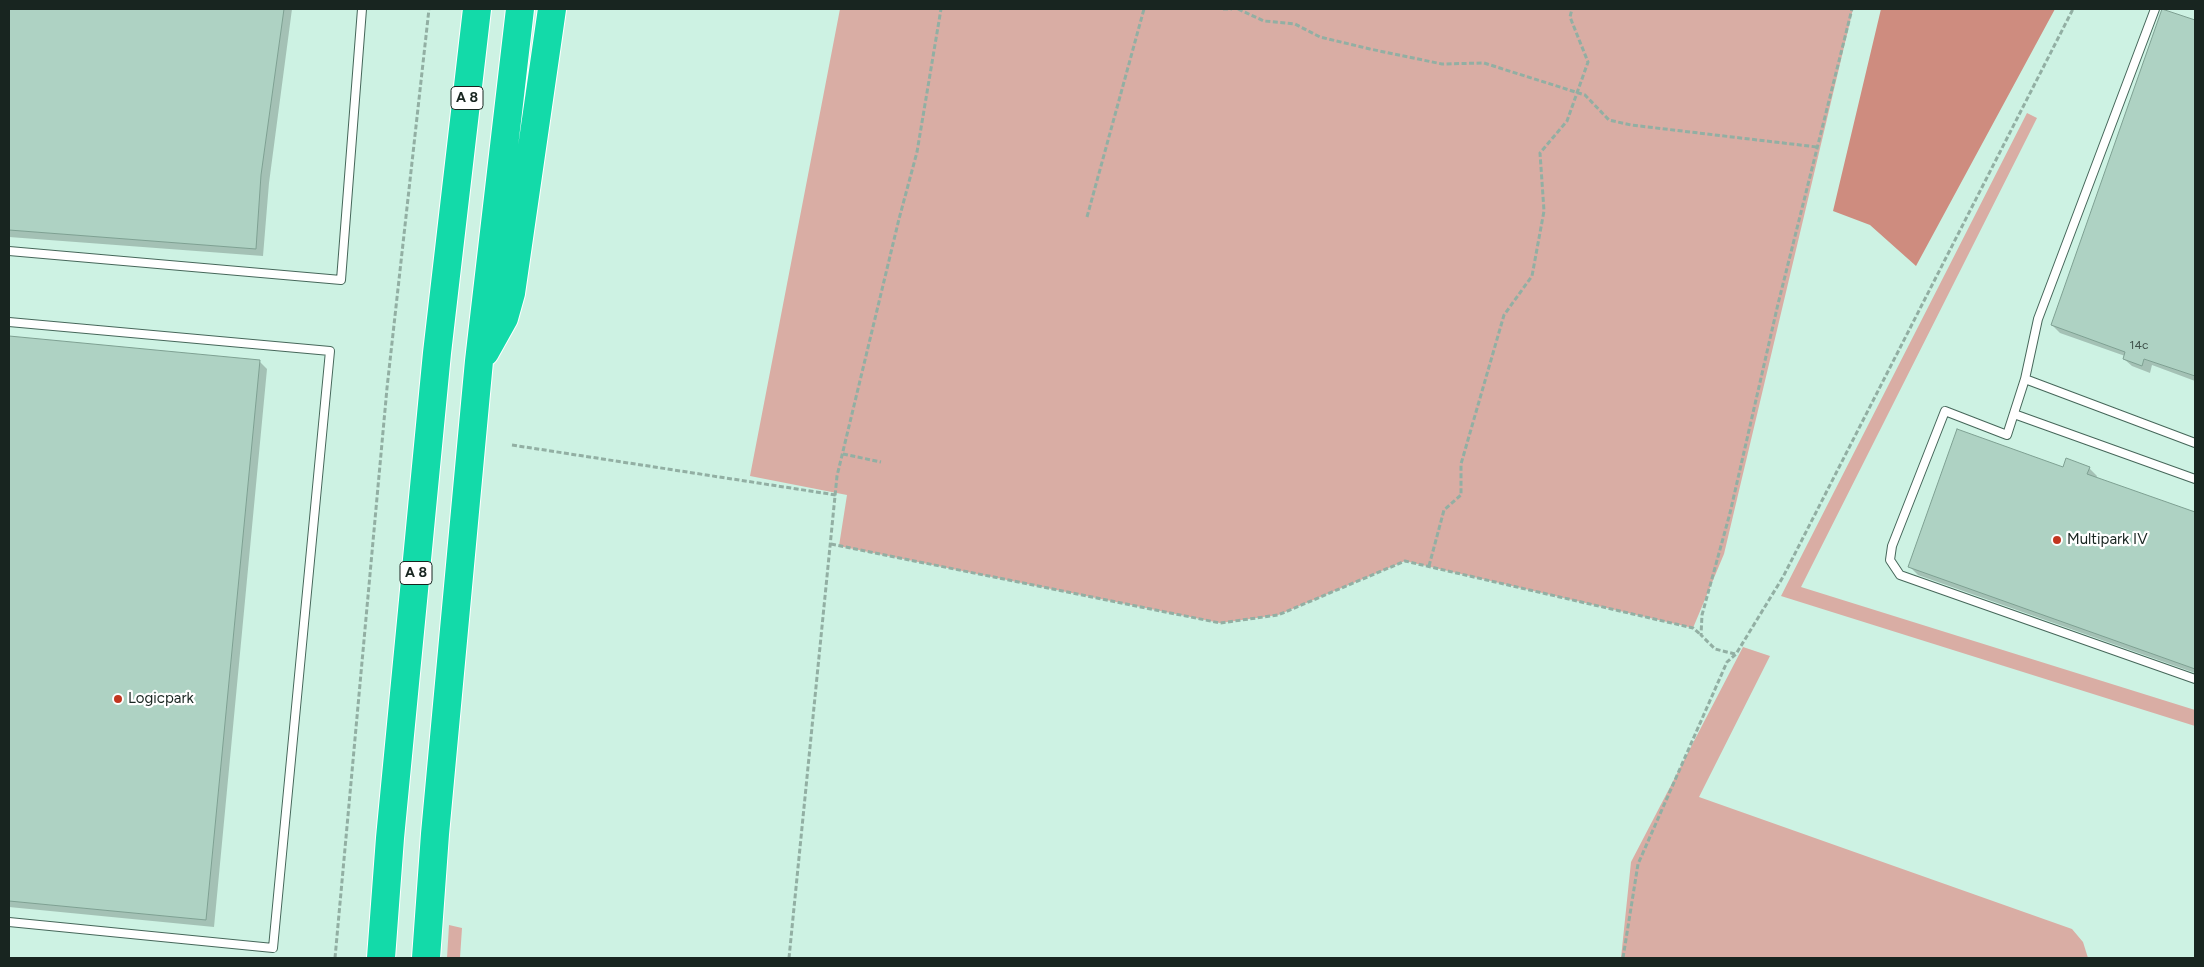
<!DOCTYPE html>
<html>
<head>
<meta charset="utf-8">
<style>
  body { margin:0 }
  #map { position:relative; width:2204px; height:967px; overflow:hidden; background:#cdf2e3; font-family:Figtree,sans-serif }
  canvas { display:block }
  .frame { position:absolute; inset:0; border:10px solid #182520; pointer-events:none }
</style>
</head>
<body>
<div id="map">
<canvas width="2204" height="967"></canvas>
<div class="frame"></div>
</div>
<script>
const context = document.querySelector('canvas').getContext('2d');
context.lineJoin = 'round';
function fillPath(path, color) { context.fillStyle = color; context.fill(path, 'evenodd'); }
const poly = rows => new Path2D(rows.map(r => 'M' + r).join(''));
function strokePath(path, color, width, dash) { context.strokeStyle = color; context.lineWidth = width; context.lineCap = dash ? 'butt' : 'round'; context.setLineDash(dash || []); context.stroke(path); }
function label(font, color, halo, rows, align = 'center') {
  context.font = font + ' Figtree,sans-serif'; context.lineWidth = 4.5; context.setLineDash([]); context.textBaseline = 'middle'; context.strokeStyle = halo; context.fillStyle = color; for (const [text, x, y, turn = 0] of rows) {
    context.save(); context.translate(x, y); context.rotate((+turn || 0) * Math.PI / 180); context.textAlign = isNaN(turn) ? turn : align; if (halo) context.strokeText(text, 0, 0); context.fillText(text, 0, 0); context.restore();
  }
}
const green = poly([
  [840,9,1853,9,1724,554,1693,628,1405,561,1278,615,1220,623,839,546,847,495,750,476],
  [2027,113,2037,118,1801,587,2195,710,2195,726,1781,596],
  [1743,647,1770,656,1699,797,2072,929,2083,942,2088,958,1621,958,1631,862],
  [449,925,462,928,460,958,447,958]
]);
const water = poly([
  [1881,9,2055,9,1916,266,1870,225,1833,211]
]);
const shadow = poly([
  [9,9,292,9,269,183,263,256,9,237],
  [2163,10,2195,21,2195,381,2152,365,2150,373,2132,366,2124,359,2125,356,2060,333,2052,325],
  [9,337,259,361,267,369,214,927,9,907],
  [2089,468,2097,476,2096,479,2195,514,2195,673,1918,575,1910,567,2064,469]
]);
const building = poly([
  [9,9,284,9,261,175,256,249,9,230,9,9],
  [2162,9,2195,20,2195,376,2144,359,2142,366,2123,359,2125,352,2051,325,2162,9],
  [9,336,260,360,206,920,9,901,9,336],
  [1957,429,2063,467,2066,458,2090,467,2087,474,2195,512,2195,669,1908,567,1957,429]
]);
const path = poly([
  [1223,9,1232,9],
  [1238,9,1264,21,1295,24,1320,37,1370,49,1442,64,1484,63,1585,95,1609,120,1631,125,1817,147],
  [1087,217,1144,9],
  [512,445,836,495],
  [843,454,881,462],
  [831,544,1220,623,1278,615,1405,561,1693,628,1701,635],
  [1429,566,1444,510,1461,495,1461,464,1504,315,1532,276,1544,211,1540,153,1567,121,1588,62,1570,17,1572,9],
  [1735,654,1715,649,1701,635,1702,615,1730,513,1778,304,1852,9],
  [335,958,387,388,429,9],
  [789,958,837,476,899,219,917,152,941,9],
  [1623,958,1638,864,1727,662,1736,654,1783,577,2073,9]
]);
const lane = poly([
  [2155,9,2038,319,2025,379,2195,443],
  [9,251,341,280,362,9],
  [9,322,330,351,273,948,9,922],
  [2025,379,2007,435,1945,411,1892,546,1890,560,1900,575,2195,679],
  [2014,414,2195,479]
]);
const highway = poly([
  [485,352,504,318,511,293,552,9],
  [381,958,390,838,437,353,477,9],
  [426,958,435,834,479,361,520,9]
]);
const markers = [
  [2057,540,5,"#c23620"],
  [118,699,5,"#c23620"]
];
const numberNames = [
  ["14c",2139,345]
];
const shields = [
  [467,98,32],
  [416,573,32]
];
const shieldNames = [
  ["A 8",467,98],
  ["A 8",416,573]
];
const poiNames = [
  ["Multipark IV",2067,540],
  ["Logicpark",128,699]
];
fillPath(green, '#d9ada4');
fillPath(water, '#ce8c7f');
fillPath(shadow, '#0003');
fillPath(building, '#aed2c3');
strokePath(building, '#7ea092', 1);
strokePath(lane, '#46675a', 10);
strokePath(highway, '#fff', 30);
strokePath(path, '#92afa3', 3, [5, 2.5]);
strokePath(lane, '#fff', 8);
strokePath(highway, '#13daa9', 28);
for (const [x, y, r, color] of markers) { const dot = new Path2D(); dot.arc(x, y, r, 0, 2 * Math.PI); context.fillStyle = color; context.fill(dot); strokePath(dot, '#fff', 2); }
label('12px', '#3e5049', null, numberNames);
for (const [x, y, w] of shields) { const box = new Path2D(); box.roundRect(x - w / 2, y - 11.5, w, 23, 4); context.fillStyle = '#fff'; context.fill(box); strokePath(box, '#182520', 1); }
label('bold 14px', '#182520', null, shieldNames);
label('15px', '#182520', '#fff', poiNames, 'left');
</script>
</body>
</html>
